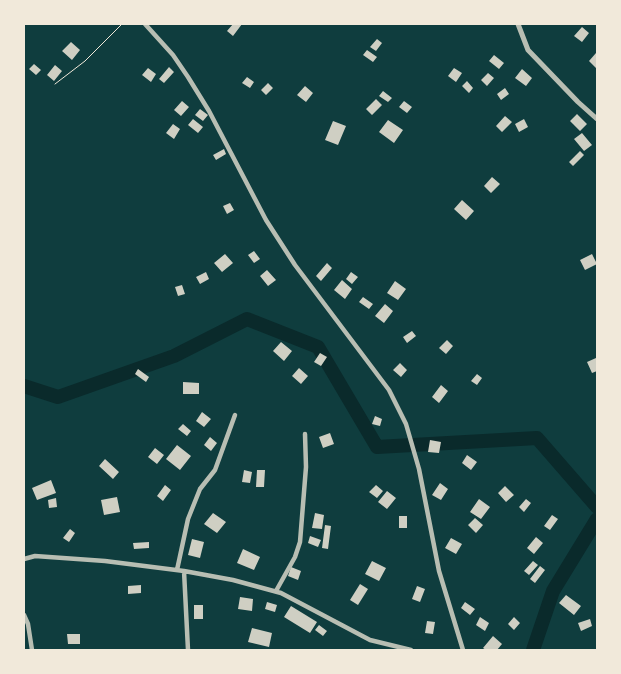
<!DOCTYPE html>
<html>
<head>
<meta charset="utf-8">
<style>
  body { margin:0 }
  #map { position:relative; width:621px; height:674px; overflow:hidden; background:#0f3d3e; font-family:"Archivo Narrow",sans-serif }
  canvas { display:block }
  .frame { position:absolute; inset:0; border:25px solid #f1e9da; pointer-events:none }
</style>
</head>
<body>
<div id="map">
<canvas width="621" height="674"></canvas>
<div class="frame"></div>
</div>
<script>
const context = document.querySelector('canvas').getContext('2d');
context.lineJoin = 'round';
const poly = rows => new Path2D(rows.map(r => 'M' + r).join(''));
function strokePath(path, color, width, dash) { context.strokeStyle = color; context.lineWidth = width; context.lineCap = dash ? 'butt' : 'round'; context.setLineDash(dash || []); context.stroke(path); }
function fillPath(path, color) { context.fillStyle = color; context.fill(path, 'evenodd'); }
const river = poly([
  [24,386,58,397,174,356,247,319,318,347,377,447,537,438,597,507],
  [533,650,553,591,597,519]
]);
const building = poly([
  [233,24,242,24,233,36,227,31],
  [582,27,589,33,582,42,574,36],
  [377,39,382,43,376,51,370,47],
  [71,42,80,50,72,60,62,51],
  [367,50,377,57,373,62,363,55],
  [596,53,597,54,596,68,589,61],
  [494,55,504,63,499,69,489,61],
  [34,64,41,70,36,75,29,69],
  [55,65,62,71,54,81,47,75],
  [169,67,174,72,164,83,159,79],
  [148,68,156,74,151,82,142,75],
  [454,68,462,73,456,82,448,76],
  [522,69,532,78,526,86,515,78],
  [488,73,494,78,487,86,481,80],
  [247,77,254,82,250,88,242,83],
  [467,81,473,88,469,93,462,86],
  [268,83,273,88,266,95,261,90],
  [305,86,313,93,306,102,297,95],
  [505,88,509,94,501,100,497,94],
  [383,91,392,98,388,102,379,96],
  [376,99,382,105,372,115,366,109],
  [182,101,189,107,181,116,174,110],
  [404,101,412,107,407,113,399,107],
  [200,109,208,115,203,121,195,115],
  [577,114,587,124,580,131,570,121],
  [505,116,512,122,502,132,496,126],
  [193,119,203,127,198,133,188,125],
  [524,119,528,127,519,132,515,124],
  [388,120,403,130,394,143,379,132],
  [333,121,346,126,338,145,325,140],
  [173,124,180,129,174,139,166,133],
  [582,133,592,145,584,151,574,139],
  [224,149,226,154,216,160,213,155],
  [580,151,584,155,573,166,569,162],
  [492,177,500,184,491,193,484,186],
  [462,200,474,211,466,220,454,209],
  [230,203,234,210,227,214,223,206],
  [254,251,260,259,254,263,248,255],
  [225,254,233,263,222,272,214,263],
  [592,254,597,264,585,270,580,260],
  [327,263,332,268,321,281,316,276],
  [267,270,276,280,268,286,260,276],
  [206,272,209,279,200,284,196,277],
  [351,272,358,277,352,284,346,279],
  [342,280,352,289,345,299,334,290],
  [395,281,406,289,398,300,387,293],
  [182,285,185,294,178,296,175,287],
  [363,297,373,304,369,309,359,302],
  [385,304,393,311,384,323,375,316],
  [412,331,416,336,407,343,403,337],
  [447,340,453,346,446,354,439,348],
  [281,342,292,351,284,361,273,351],
  [320,353,327,357,321,366,314,362],
  [596,358,597,371,592,373,587,362],
  [400,363,407,370,401,377,393,370],
  [299,368,308,376,301,384,292,376],
  [138,369,149,377,146,382,135,374],
  [477,374,482,378,477,385,471,381],
  [183,382,199,383,199,394,183,394],
  [441,385,448,391,439,403,432,397],
  [202,412,211,419,204,427,196,421],
  [375,416,382,419,380,426,372,424],
  [183,424,191,431,187,436,178,429],
  [330,433,334,444,323,448,319,437],
  [210,437,217,443,211,451,204,445],
  [430,440,441,442,439,453,428,452],
  [177,445,191,456,180,470,166,459],
  [155,448,164,455,157,464,148,457],
  [467,455,477,462,471,470,462,463],
  [105,459,119,472,113,479,99,466],
  [244,470,252,472,250,483,242,482],
  [257,470,265,470,264,487,256,487],
  [51,480,56,493,37,500,32,488],
  [440,483,448,489,441,500,432,495],
  [165,485,171,490,163,501,157,496],
  [376,485,383,491,377,498,369,492],
  [505,486,514,495,506,502,498,493],
  [387,491,396,498,387,509,378,502],
  [117,497,120,512,104,515,101,500],
  [56,498,57,507,49,508,48,500],
  [479,499,490,507,481,519,470,512],
  [526,499,531,503,524,512,519,507],
  [213,513,226,522,217,533,204,524],
  [315,513,324,515,322,529,312,528],
  [552,515,558,519,550,530,544,526],
  [399,516,407,516,407,528,399,528],
  [475,518,483,525,476,533,468,525],
  [325,525,331,526,328,549,322,548],
  [70,529,75,533,69,542,63,538],
  [310,536,321,540,318,547,308,543],
  [536,537,543,543,534,554,527,548],
  [451,538,462,544,456,554,445,548],
  [192,539,204,542,200,558,188,555],
  [149,542,149,548,134,549,133,543],
  [243,549,260,557,254,570,237,563],
  [372,561,386,568,379,581,365,574],
  [533,561,538,565,529,575,524,571],
  [540,566,545,570,535,583,530,579],
  [291,567,301,571,298,580,288,576],
  [360,584,368,589,358,605,350,600],
  [141,585,141,593,128,594,128,586],
  [417,586,425,589,420,602,412,599],
  [566,595,581,606,574,615,559,603],
  [240,597,253,599,252,611,238,609],
  [267,602,277,605,275,612,265,609],
  [465,602,475,609,470,615,461,608],
  [194,605,203,605,203,619,194,619],
  [291,606,317,622,310,633,284,617],
  [480,617,489,623,485,631,476,625],
  [514,617,520,623,514,630,508,624],
  [590,619,592,626,581,631,578,623],
  [427,621,435,622,433,634,425,633],
  [319,625,327,631,323,636,315,630],
  [252,628,272,633,269,647,248,642],
  [67,634,80,634,80,644,68,644],
  [493,636,502,644,497,650,486,650,483,648]
]);
const path = poly([
  [55,84,85,61,122,24]
]);
const minor = poly([
  [145,24,173,55,188,77,209,111,266,220,295,265,389,390,406,424,419,469,439,571,463,650],
  [24,559,35,556,105,561,184,571,233,580,281,593,370,640,411,650],
  [177,570,188,519,200,489,215,470,235,415],
  [184,571,188,650],
  [276,591,295,557,300,542,306,467,305,434],
  [24,615,28,624,32,650]
]);
const tertiary = poly([
  [518,24,528,50,578,102,597,119]
]);
strokePath(river, '#0a2a2b', 14);
fillPath(building, '#cfcfc3');
strokePath(path, '#f1e9da', 1);
strokePath(minor, '#b8beb3', 4.5);
strokePath(tertiary, '#b8beb3', 5);
</script>
</body>
</html>
